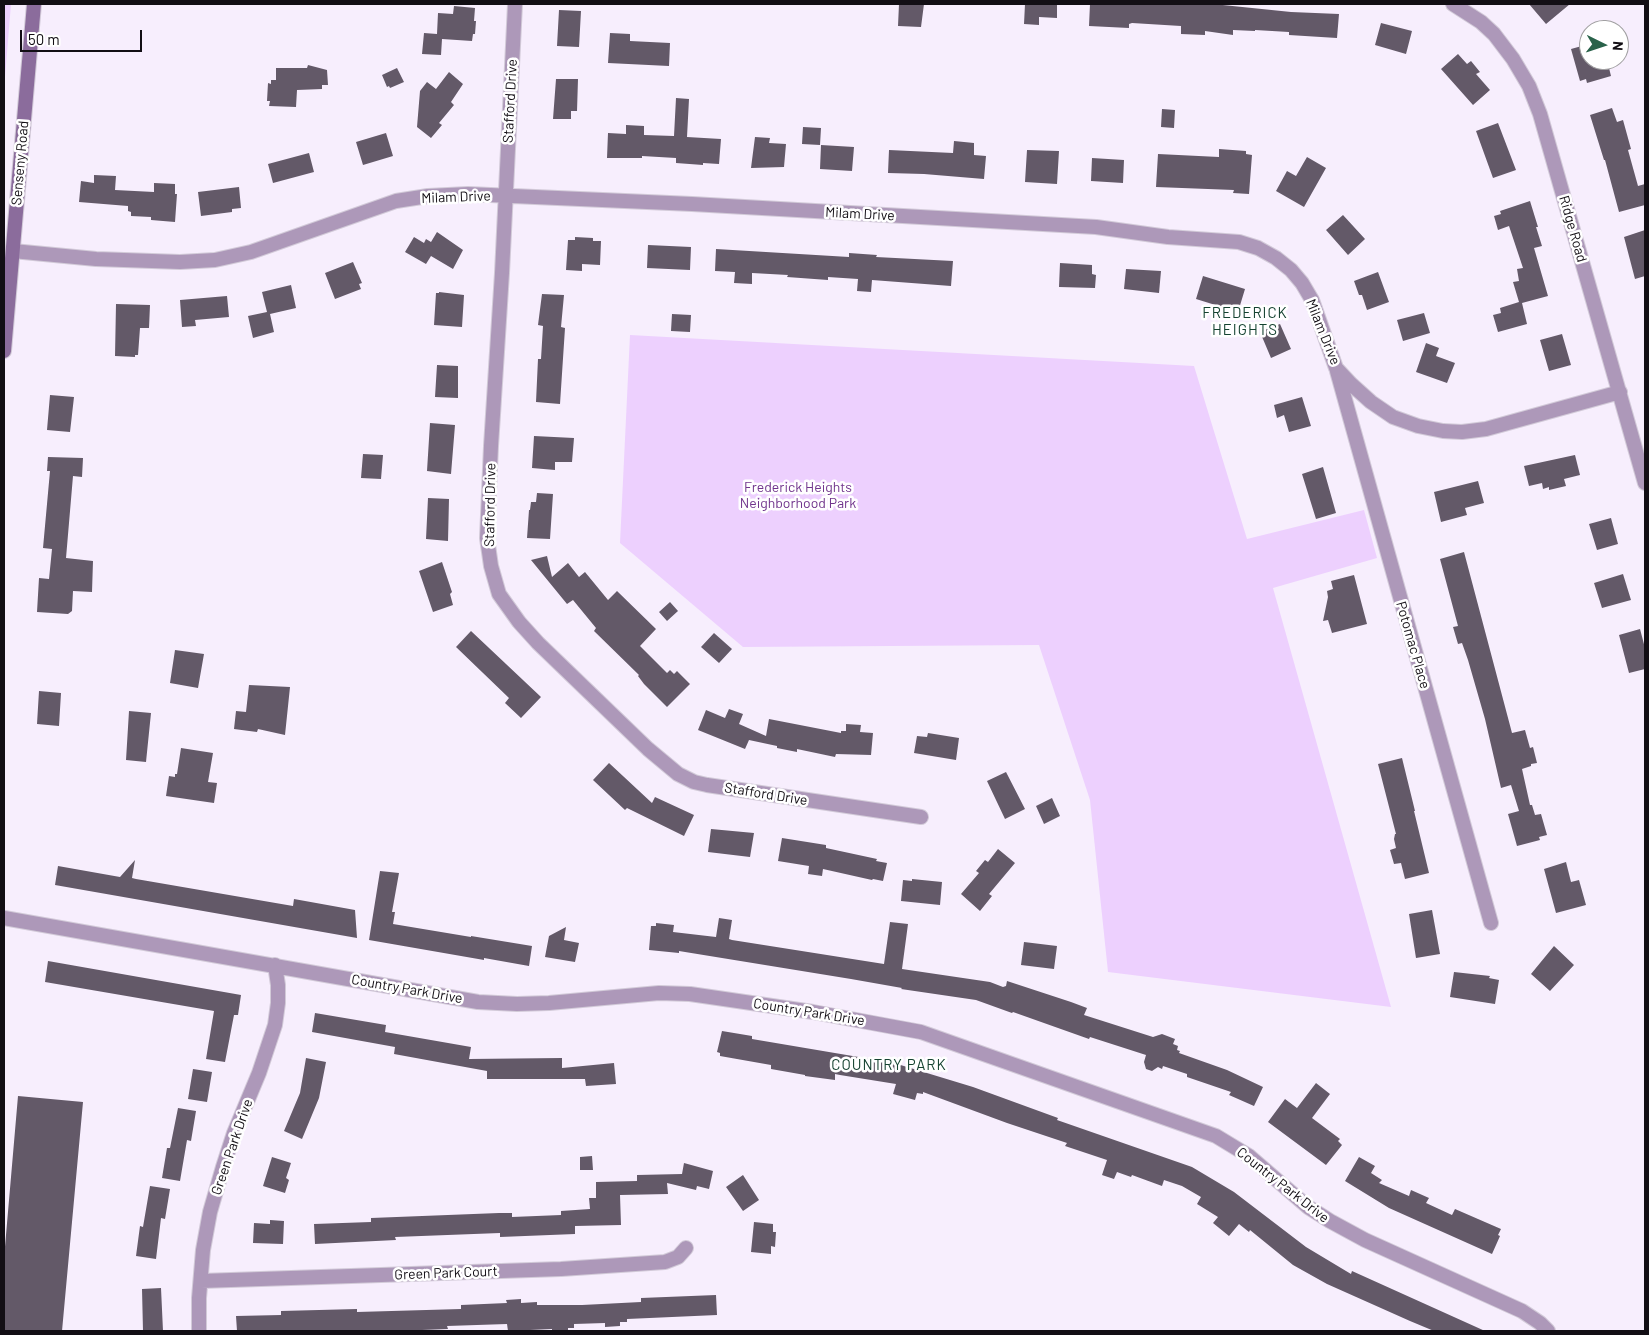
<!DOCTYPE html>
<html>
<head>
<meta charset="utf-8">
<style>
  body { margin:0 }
  #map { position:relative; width:1649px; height:1335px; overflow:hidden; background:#f7eefd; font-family:Barlow,sans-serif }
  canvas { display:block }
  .frame { position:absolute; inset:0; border:5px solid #120e14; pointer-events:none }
  .north { position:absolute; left:1579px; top:20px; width:50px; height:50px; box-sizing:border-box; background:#fff; border:1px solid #a09fa1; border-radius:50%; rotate:94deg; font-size:14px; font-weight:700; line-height:20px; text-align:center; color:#120e14 }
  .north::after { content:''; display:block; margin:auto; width:18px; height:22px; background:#29624a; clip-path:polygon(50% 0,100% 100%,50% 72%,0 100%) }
  .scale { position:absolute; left:20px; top:30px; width:122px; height:22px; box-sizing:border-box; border:2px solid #120e14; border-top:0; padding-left:6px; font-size:15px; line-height:18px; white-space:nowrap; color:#120e14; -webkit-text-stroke:4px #fff; paint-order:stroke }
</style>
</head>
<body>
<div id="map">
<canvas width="1649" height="1335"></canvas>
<div class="frame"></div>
<div class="north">N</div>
<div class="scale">50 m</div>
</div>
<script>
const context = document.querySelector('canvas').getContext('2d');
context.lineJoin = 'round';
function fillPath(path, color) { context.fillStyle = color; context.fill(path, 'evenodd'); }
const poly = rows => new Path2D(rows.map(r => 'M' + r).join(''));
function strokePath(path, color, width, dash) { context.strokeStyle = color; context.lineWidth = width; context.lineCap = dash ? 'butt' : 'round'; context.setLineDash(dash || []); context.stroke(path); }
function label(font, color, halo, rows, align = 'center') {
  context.font = font + ' Barlow,sans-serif'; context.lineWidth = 5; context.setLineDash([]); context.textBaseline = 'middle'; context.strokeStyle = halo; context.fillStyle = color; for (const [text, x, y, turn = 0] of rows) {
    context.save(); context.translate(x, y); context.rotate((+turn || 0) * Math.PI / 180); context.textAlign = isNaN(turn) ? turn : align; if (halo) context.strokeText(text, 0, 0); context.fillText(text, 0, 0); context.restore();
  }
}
const green = poly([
  [4,4,11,4,4,89],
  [630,335,1194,366,1247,539,1364,510,1377,558,1273,588,1391,1007,1108,972,1090,800,1039,645,743,647,620,543]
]);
const building = poly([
  [899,4,924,4,921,27,898,26],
  [1025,4,1057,4,1057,18,1039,17,1039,25,1024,24],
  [1090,4,1213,4,1291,12,1339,14,1337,38,1289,35,1289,32,1255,30,1255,31,1233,30,1233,35,1205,31,1205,35,1181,34,1181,26,1132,23,1129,24,1129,28,1089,26],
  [1529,4,1570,4,1546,24],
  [454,6,475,8,474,21,476,21,475,34,473,34,472,41,442,39,441,55,422,54,424,33,437,34,438,13,453,14],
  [559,10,581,11,579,47,557,46],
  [1381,23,1412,31,1406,54,1375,45],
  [610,33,630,34,630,41,670,43,669,66,608,63],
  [1589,44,1589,60,1607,60,1611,76,1587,83,1586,79,1580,81,1571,49],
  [1458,54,1467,64,1471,61,1480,72,1476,74,1490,90,1473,105,1441,69],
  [308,65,327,70,328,85,322,85,322,89,297,90,296,107,269,106,270,101,267,101,268,83,271,84,271,80,276,80,276,68,307,68],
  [397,68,404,82,390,88,389,86,387,87,382,75],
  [449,72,463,84,451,102,454,105,439,123,442,125,431,138,417,127,420,91,427,82,436,89],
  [556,79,578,79,577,111,571,111,571,119,553,119],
  [676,98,689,99,687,137,721,139,719,164,703,163,703,165,676,163,676,158,642,156,642,158,607,158,608,133,626,134,626,125,644,126,644,135,674,136],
  [1612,108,1617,122,1623,120,1631,149,1628,150,1638,186,1645,184,1645,205,1619,212,1605,160,1604,160,1590,115],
  [1162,109,1175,110,1174,128,1161,127],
  [1498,123,1516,170,1493,178,1476,131],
  [803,127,821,128,820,145,802,144],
  [386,133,393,156,363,165,356,142],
  [755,137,770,138,769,143,786,144,784,167,751,168],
  [954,141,974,143,974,155,986,156,984,179,924,174,888,173,889,150,953,153],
  [821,145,854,147,852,171,820,169],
  [1219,149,1246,151,1246,154,1252,155,1249,194,1233,193,1234,190,1156,187,1158,154,1219,157],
  [1027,150,1059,151,1057,184,1025,182],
  [309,153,314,172,273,183,268,164],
  [1307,157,1326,168,1304,207,1276,191,1287,171,1296,176],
  [1092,158,1124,160,1123,183,1091,181],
  [94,175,116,176,115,190,154,192,154,183,175,184,175,194,177,194,175,222,151,220,151,217,131,216,131,212,128,211,128,206,79,202,81,181,94,183],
  [239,187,241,208,232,209,232,212,201,216,198,192],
  [1530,201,1538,227,1536,227,1542,246,1534,248,1548,296,1522,303,1527,324,1498,332,1493,315,1501,313,1500,308,1519,302,1513,282,1519,281,1517,269,1523,268,1509,226,1498,230,1494,216,1501,214,1500,211],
  [1343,215,1365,239,1348,255,1326,230],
  [1645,230,1645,276,1635,279,1624,237],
  [437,232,463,250,453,269,431,256,426,264,405,252,414,237,424,243,426,239,431,242],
  [575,237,593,238,593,241,601,241,600,265,582,264,582,271,566,270,568,240,575,240],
  [648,245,691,247,690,270,647,268],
  [716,249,849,257,849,253,877,255,876,257,953,261,951,286,872,280,871,292,857,291,858,279,828,277,828,280,787,277,788,275,752,273,752,284,734,283,735,272,715,271],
  [353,262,362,283,359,284,361,289,335,299,325,273],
  [1060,263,1092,265,1092,274,1096,275,1095,288,1059,287],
  [1126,269,1161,271,1159,293,1124,289],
  [1378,272,1389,302,1367,310,1362,295,1359,295,1354,281],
  [1203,276,1245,289,1238,312,1196,299],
  [291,285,296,308,270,314,274,332,253,338,248,316,267,312,262,292],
  [439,292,464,295,462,327,434,325,436,293,439,293],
  [542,294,564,295,561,327,565,328,560,404,536,402,538,359,541,359,543,326,538,325],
  [227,296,229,317,195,320,196,326,182,327,180,300],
  [116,304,150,305,149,328,140,328,138,355,135,355,135,357,115,356],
  [1424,313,1430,333,1403,341,1397,320],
  [672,314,691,315,690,332,671,331],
  [1280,324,1291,349,1271,358,1260,332],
  [1562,334,1571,365,1549,371,1540,340],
  [1426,343,1439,348,1436,356,1455,363,1447,383,1416,372],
  [437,365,458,366,458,398,435,397],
  [50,395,74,397,70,432,47,430],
  [1302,397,1311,426,1289,432,1284,415,1277,418,1274,405],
  [430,423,455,425,451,474,427,471],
  [534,436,574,438,572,462,555,462,555,470,532,468],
  [363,454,383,455,381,479,361,478],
  [1575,455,1580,475,1564,479,1566,486,1549,490,1549,487,1543,489,1542,483,1529,486,1524,466],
  [48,457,83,458,82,477,73,476,66,558,93,561,92,592,73,591,72,611,68,614,37,612,39,578,49,579,52,549,43,548,50,471,47,471],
  [1323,467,1336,513,1316,519,1302,474],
  [1478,481,1484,503,1465,508,1467,515,1441,522,1434,492],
  [537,493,553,494,550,539,527,538,529,510,530,510,531,502,536,502],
  [428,498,449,499,448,541,426,539],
  [1611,518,1618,544,1597,550,1589,524],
  [1464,552,1512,733,1525,730,1530,748,1533,747,1537,763,1531,764,1531,766,1522,769,1530,805,1532,805,1535,815,1541,814,1547,835,1539,837,1540,840,1517,846,1508,814,1519,811,1511,785,1501,788,1485,719,1468,660,1462,643,1458,644,1453,627,1458,626,1440,559],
  [547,556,552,577,568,563,579,577,585,572,608,600,617,591,656,629,640,646,667,673,670,670,674,674,677,671,690,684,667,707,644,684,638,676,639,675,594,631,596,628,573,600,567,604,531,560],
  [442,562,452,592,450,594,453,605,433,612,419,571],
  [1623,574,1631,600,1602,608,1594,583],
  [1354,575,1367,624,1332,633,1328,620,1323,621,1328,597,1327,591,1333,589,1331,581],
  [670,602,678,611,667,621,659,612],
  [1640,629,1645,648,1645,669,1629,673,1619,635],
  [471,631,541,697,521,718,505,703,509,698,456,647],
  [714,633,732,649,719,663,701,647],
  [175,650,204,654,198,688,170,683],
  [249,685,290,687,285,735,258,729,257,732,234,729,236,711,246,712],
  [39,691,61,693,59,726,37,724],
  [729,709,743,714,739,724,766,736,769,719,841,733,841,731,846,731,846,724,861,725,860,732,873,733,871,755,836,754,835,757,797,749,797,752,777,748,777,746,749,740,745,749,698,730,706,710,725,718],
  [129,711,151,713,146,762,126,760],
  [928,733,959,738,956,760,914,753,917,736,927,737],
  [181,748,213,753,208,782,217,783,214,803,166,796,169,776,175,777,175,774,177,774],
  [1402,758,1415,811,1414,811,1429,873,1405,879,1401,863,1394,864,1390,850,1396,848,1394,839,1395,834,1396,834,1378,764],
  [609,763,652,803,655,797,694,815,684,836,627,808,625,810,593,780],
  [1006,772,1025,809,1005,819,987,781],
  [1052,798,1060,816,1044,824,1036,806],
  [711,829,754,833,750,857,708,852],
  [782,838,826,845,826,848,877,859,876,861,887,863,883,881,873,879,872,880,823,869,822,876,808,874,809,866,778,861],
  [998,849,1015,863,989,894,992,896,980,911,961,894,979,873,976,871,985,860,988,862],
  [135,860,132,878,136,879,293,906,294,899,355,910,357,938,55,885,58,866,120,877],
  [1566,862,1571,882,1579,880,1586,905,1556,913,1544,869],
  [380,871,399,873,392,912,395,912,393,924,471,937,471,936,532,946,529,966,484,958,484,960,369,940],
  [912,879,942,882,940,905,901,901,903,880,912,881],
  [1432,910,1440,954,1416,958,1409,914],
  [719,918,732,920,729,939,732,940,884,964,890,922,908,924,902,969,990,982,1003,987,1006,986,1007,981,1071,1002,1087,1008,1084,1015,1153,1037,1162,1034,1175,1039,1173,1044,1178,1046,1177,1050,1180,1051,1179,1053,1227,1070,1263,1087,1254,1106,1229,1095,1231,1092,1187,1077,1187,1074,1163,1066,1162,1069,1158,1067,1152,1071,1146,1069,1144,1062,1146,1055,1090,1037,1089,1039,1013,1012,1012,1013,976,1000,901,989,902,988,851,979,679,951,679,953,649,950,651,926,656,926,656,923,674,925,673,932,716,937],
  [566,927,564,940,579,943,575,962,545,957,549,936],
  [1024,942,1057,946,1054,969,1021,965],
  [1554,946,1574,965,1550,991,1531,974],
  [48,961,241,995,238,1015,234,1015,225,1062,206,1059,214,1011,45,982],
  [1454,972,1490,976,1489,978,1499,980,1495,1004,1450,997],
  [315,1013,386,1025,385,1032,471,1047,469,1059,562,1058,562,1068,614,1063,616,1084,586,1086,585,1079,487,1079,487,1071,394,1054,395,1047,312,1032],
  [722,1031,752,1036,752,1039,894,1063,973,1087,1058,1118,1057,1120,1192,1167,1234,1192,1306,1247,1351,1274,1352,1271,1485,1331,1434,1331,1410,1321,1327,1284,1293,1265,1250,1230,1249,1232,1239,1224,1229,1236,1213,1223,1218,1217,1197,1204,1201,1197,1182,1186,1164,1180,1162,1186,1132,1175,1131,1177,1117,1172,1114,1179,1102,1175,1107,1160,1065,1146,1067,1143,1007,1123,923,1092,923,1094,917,1093,915,1100,893,1094,896,1084,840,1075,835,1074,835,1080,805,1076,805,1075,771,1069,771,1065,720,1056,720,1053,717,1052],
  [306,1058,326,1062,319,1098,302,1139,284,1131,300,1093],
  [193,1069,212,1072,207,1102,188,1099],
  [1316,1083,1330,1094,1312,1118,1340,1139,1338,1141,1342,1145,1326,1165,1268,1122,1285,1099,1297,1108],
  [18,1096,83,1102,62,1331,4,1331,4,1258],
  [178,1108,196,1111,191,1141,187,1140,180,1181,162,1178,167,1148,170,1148],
  [592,1156,593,1170,580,1170,580,1157],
  [272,1157,291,1163,286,1178,289,1180,285,1193,263,1186],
  [1359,1157,1375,1166,1371,1173,1382,1180,1379,1183,1409,1196,1411,1190,1429,1198,1426,1203,1452,1215,1455,1209,1501,1229,1498,1235,1500,1236,1492,1254,1389,1208,1345,1181],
  [684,1163,713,1171,709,1189,697,1186,696,1190,667,1183,668,1194,620,1195,621,1225,575,1226,575,1234,500,1237,500,1233,395,1237,396,1240,315,1244,314,1224,371,1222,371,1218,499,1213,512,1213,512,1217,561,1215,561,1211,590,1209,589,1198,596,1198,596,1182,637,1181,637,1175,682,1174],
  [743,1175,759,1200,743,1211,726,1187],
  [150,1186,170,1189,165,1219,161,1218,156,1259,136,1256,140,1226,143,1227],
  [270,1220,284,1221,283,1244,253,1243,254,1223,270,1224],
  [754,1222,773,1224,773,1232,776,1232,775,1247,771,1246,771,1254,751,1252],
  [161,1288,163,1331,143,1331,142,1289],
  [716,1295,717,1315,627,1319,627,1322,620,1322,620,1326,605,1327,605,1323,574,1324,574,1328,568,1328,568,1331,552,1331,552,1329,508,1331,507,1324,447,1326,448,1329,396,1331,335,1331,335,1330,237,1331,236,1316,281,1315,281,1311,357,1309,357,1312,461,1309,461,1305,507,1303,506,1300,521,1299,521,1303,537,1302,537,1305,582,1305,641,1302,641,1298]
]);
const minor = poly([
  [515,4,502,273,491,446,487,538,491,566,499,594,519,622,538,643,648,749,678,774,694,782,707,785,921,817],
  [1453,4,1481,22,1494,34,1513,59,1529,86,1540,114,1645,483],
  [13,251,96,259,180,262,215,260,251,252,396,201,428,196,468,194,692,204,1096,227,1168,237,1239,242,1258,248,1276,258,1291,270,1302,283,1312,300,1336,368,1351,384,1371,402,1393,417,1418,426,1443,431,1462,432,1486,429,1620,392],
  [1337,371,1491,923],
  [4,918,478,1002,517,1004,549,1003,659,993,690,994,813,1012,921,1032,1216,1136,1249,1156,1308,1207,1330,1221,1365,1240,1522,1311,1540,1323,1548,1331],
  [201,1281,561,1269,665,1262,678,1257,686,1248],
  [199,1331,199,1298,203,1250,210,1212,223,1167,234,1133,259,1073,275,1025,278,1003,278,985,275,965]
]);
const secondary = poly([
  [4,351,34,4]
]);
const streetNames = [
  ["Stafford Drive",510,101,-87],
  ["Senseny Road",20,163,-85],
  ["Milam Drive",456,197,-2],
  ["Milam Drive",860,214,3],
  ["Ridge Road",1573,229,74],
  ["Milam Drive",1323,332,68],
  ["Stafford Drive",490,505,-89],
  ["Potomac Place",1413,645,74],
  ["Stafford Drive",766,794,9],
  ["Country Park Drive",407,989,10],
  ["Country Park Drive",809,1012,9],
  ["Green Park Drive",232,1147,-71],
  ["Country Park Drive",1283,1185,38],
  ["Green Park Court",446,1273,-2]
];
const parkNames = [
  ["Frederick Heights",798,487],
  ["Neighborhood Park",798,503]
];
const neighbourhoodNames = [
  ["FREDERICK",1245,313],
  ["HEIGHTS",1245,330],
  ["COUNTRY PARK",889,1065]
];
fillPath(green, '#edd0fe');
fillPath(building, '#635968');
strokePath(minor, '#d2cad8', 16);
strokePath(secondary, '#d2cad8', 16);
strokePath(minor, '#ad98b9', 14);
strokePath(secondary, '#8b6c9c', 14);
label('14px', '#120e14', '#fff', streetNames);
label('14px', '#70348c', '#fff', parkNames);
context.letterSpacing = '1px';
label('15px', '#144230', '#fff', neighbourhoodNames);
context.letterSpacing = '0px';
</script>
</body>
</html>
